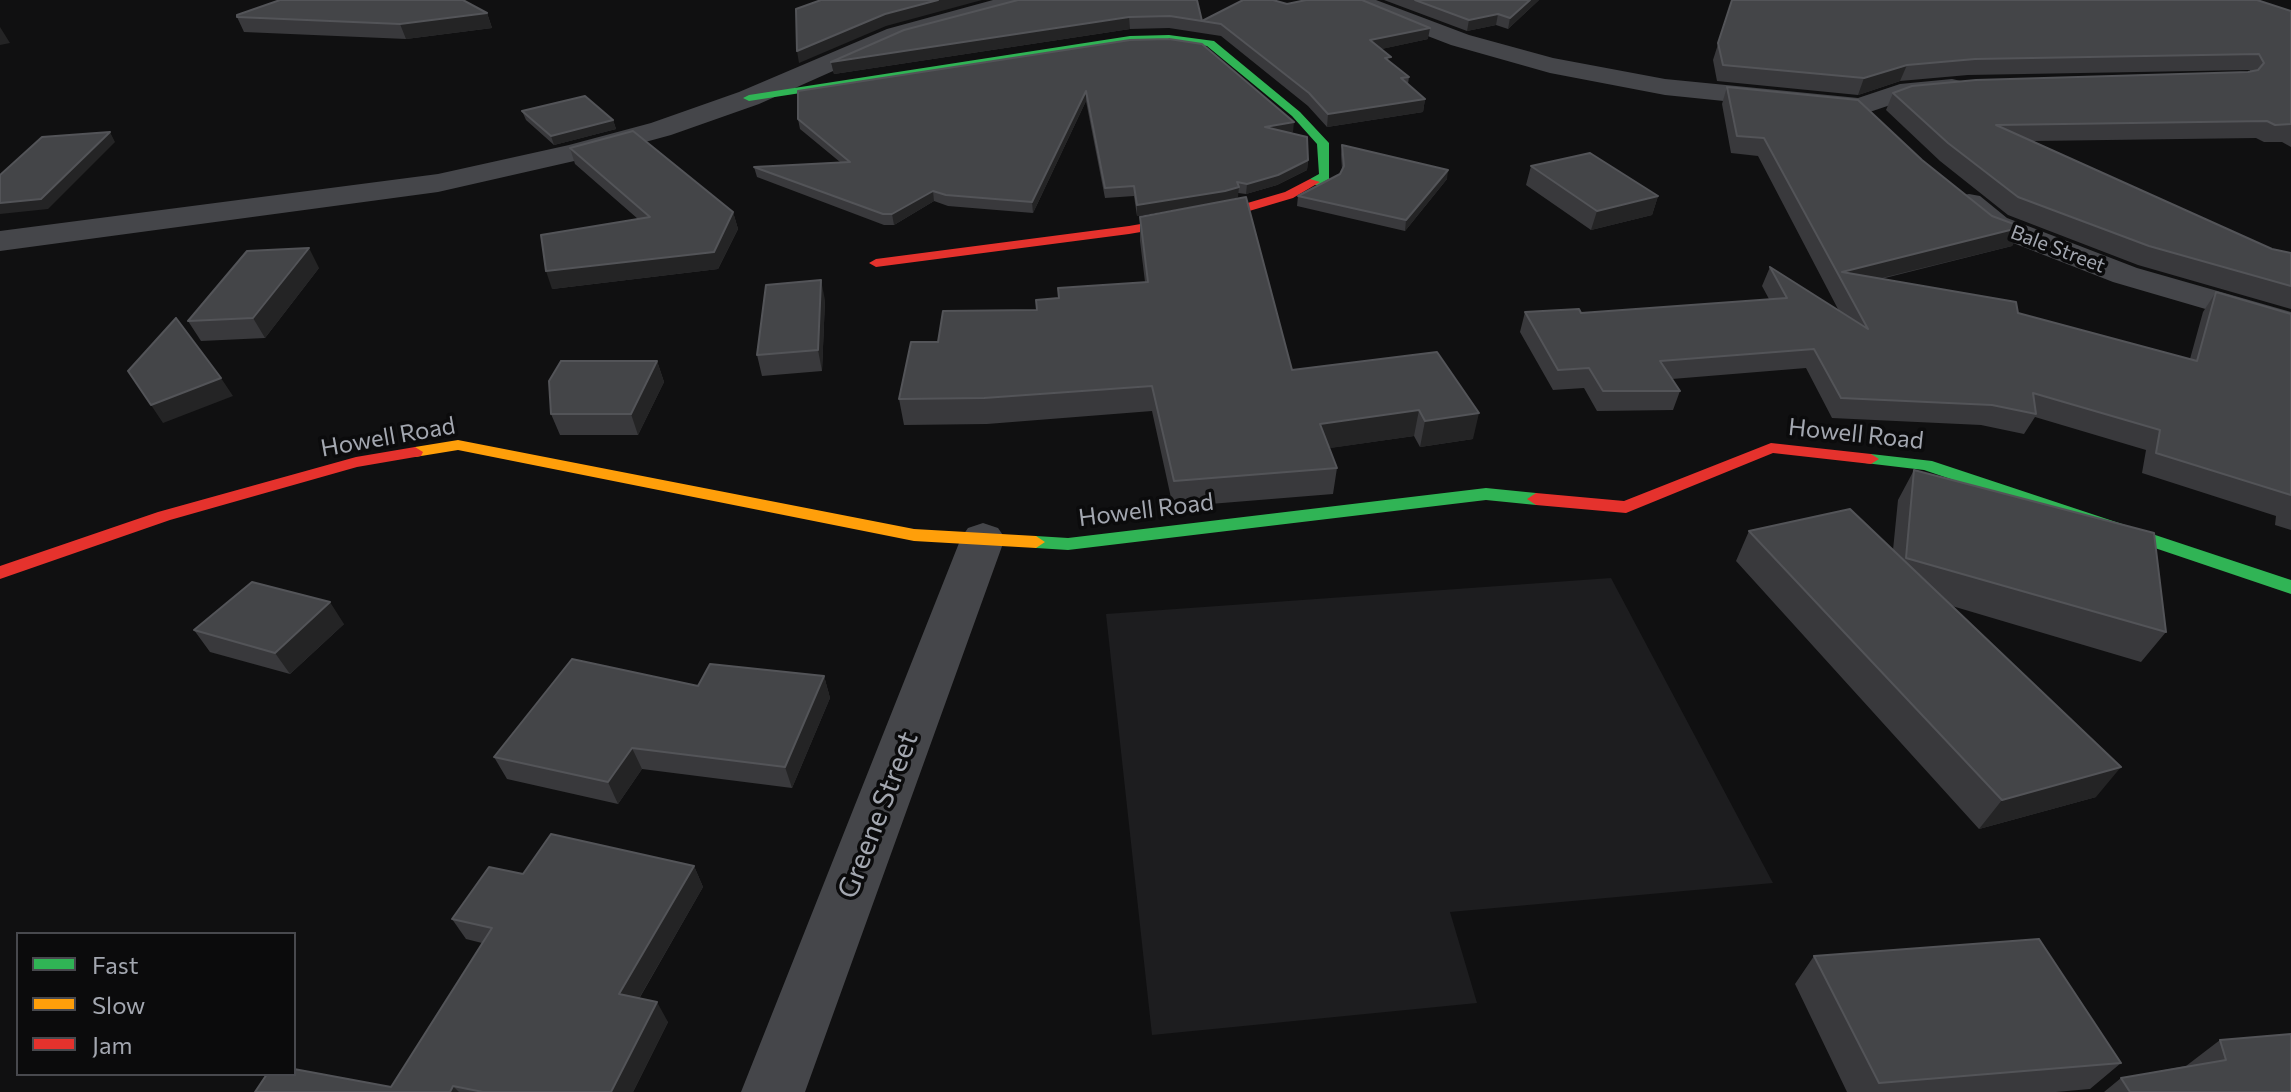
<!DOCTYPE html>
<html>
<head>
<meta charset="utf-8">
<style>
  body { margin:0 }
  #map { position:relative; width:2291px; height:1092px; overflow:hidden; background:#101011; font-family:Commissioner,sans-serif }
  canvas { display:block }
  .legend { position:absolute; left:16px; top:932px; width:280px; height:144px; box-sizing:border-box; background:#0b0b0c; border:2px solid #48494e; margin:0; padding:10px 14px; list-style:none; font-size:24px; color:#a3a7b0 }
  .legend li { display:flex; align-items:center; gap:16px; height:40px }
  .legend b { width:40px; border:2px solid #48494e }
</style>
</head>
<body>
<div id="map">
<canvas width="2291" height="1092"></canvas>
<ul class="legend">
<li><b style="height:10px;background:#30b455"></b>Fast</li>
<li><b style="height:10px;background:#ff9f0a"></b>Slow</li>
<li><b style="height:10px;background:#e5322d"></b>Jam</li>
</ul>
</div>
<script>
const context = document.querySelector('canvas').getContext('2d');
context.lineJoin = 'round';
function fillPath(path, color) { context.fillStyle = color; context.fill(path, 'evenodd'); }
const poly = rows => new Path2D(rows.map(r => 'M' + r).join(''));
function strokePath(path, color, width, dash) { context.strokeStyle = color; context.lineWidth = width; context.lineCap = dash ? 'butt' : 'round'; context.setLineDash(dash || []); context.stroke(path); }
function label(font, color, halo, rows, align = 'center') {
  context.font = font + ' Commissioner,sans-serif'; context.lineWidth = 7; context.setLineDash([]); context.textBaseline = 'middle'; context.strokeStyle = halo; context.fillStyle = color; for (const [text, x, y, turn = 0] of rows) {
    context.save(); context.translate(x, y); context.rotate((+turn || 0) * Math.PI / 180); context.textAlign = isNaN(turn) ? turn : align; if (halo) context.strokeText(text, 0, 0); context.fillText(text, 0, 0); context.restore();
  }
}
const built = poly([
  [1611,578,1773,883,1450,912,1477,1003,1152,1035,1106,614]
]);
const street = poly([
  [993,0,1035,0,1031,5,905,39,759,104,671,135,583,159,438,192,0,251,0,231,438,174,569,145,651,123,739,92,887,29,993,0],
  [1343,0,1376,0,1469,35,1553,58,1665,79,1858,98,1900,84,1952,79,1961,81,1965,87,1961,93,1905,100,1861,115,1665,95,1550,73,1451,45,1347,5,1343,0],
  [1969,194,1980,196,2007,218,2137,268,2291,312,2291,334,2113,282,1985,232,1953,203,1958,196,1969,194],
  [983,523,998,528,1005,538,805,1092,741,1092,961,538,968,528,983,523]
]);
const fast = poly([
  [1169,35,1214,41,1300,112,1329,143,1329,179,1318,185,1310,185,1310,179,1319,174,1317,144,1292,116,1207,46,1169,41,1130,42,749,101,743,98,749,95,1130,36,1169,35],
  [1871,454,1932,461,2291,580,2291,594,1924,470,1865,463,1863,459,1871,454],
  [1486,488,1536,493,1545,499,1536,505,1486,500,1068,550,1036,548,1027,542,1036,536,1068,538,1486,488]
]);
const slow = poly([
  [458,440,914,529,1036,536,1045,542,1036,548,914,541,458,450,415,457,407,452,415,447,458,440]
]);
const jam = poly([
  [1310,179,1320,182,1293,198,1229,217,1129,234,876,267,869,263,876,259,1129,226,1227,209,1285,192,1310,179],
  [1771,443,1871,454,1879,459,1871,464,1773,453,1626,513,1536,505,1527,499,1536,493,1624,501,1771,443],
  [415,447,423,452,421,456,357,467,170,520,0,579,0,566,158,512,356,457,415,447]
]);
const wall = poly([
  [1197,0,1202,21,1428,39,1381,49,1390,62,1409,77,1408,84,1425,99,1423,112,1327,127,1308,106,1221,36,1169,28,1130,29,834,74,831,62],
  [1384,0,1539,0,1508,29,1496,25,1467,31],
  [1732,0,2291,11,2291,147,2282,142,2264,142,2256,138,2033,141,2272,249,2291,253,2291,309,2138,265,2008,215,1940,161,1886,110,1893,93,2250,72,2250,70,1968,75,1900,81,1858,95,1717,81,1713,60],
  [487,13,492,28,406,39,244,32,237,17],
  [1130,40,1293,132,1290,133,1308,160,1307,170,1277,185,1246,194,1238,193,1238,197,1224,201,1137,216,1134,196,1105,198,1086,101,1033,213,948,206,934,201,894,225,884,225,757,177,754,167,840,162,800,129,798,119],
  [1727,87,1922,160,1992,216,2022,227,2012,246,1881,279,2018,313,2190,359,2203,312,2216,292,2291,314,2291,530,2275,525,2276,516,2142,473,2146,450,2035,417,2024,434,1981,425,1832,418,1806,368,1672,379,1680,391,1673,410,1597,411,1584,388,1553,390,1520,332,1525,312,1581,313,1769,299,1762,286,1770,267,1839,311,1758,156,1731,153,1722,104],
  [522,111,613,120,616,129,554,145,526,120],
  [1342,145,1447,179,1405,231,1297,206,1298,196,1340,174,1342,169,1341,155],
  [570,148,733,212,738,229,718,269,552,289,638,219,575,164],
  [1531,166,1658,196,1652,215,1591,230,1526,185],
  [1140,217,1292,370,1437,352,1473,439,1420,447,1414,436,1329,448,1337,468,1333,494,1173,507,1152,411,987,424,904,425,899,399,938,342,1037,310,1058,298,1145,282,1140,241],
  [319,268,265,338,201,341,188,321],
  [825,300,822,371,762,376,757,355],
  [657,361,664,382,638,435,560,435,551,414],
  [1914,470,2166,632,2141,662,1952,606,2096,797,1979,829,1736,561,1749,531,1893,550,1898,500],
  [344,624,290,674,210,652,194,630],
  [824,676,830,698,792,788,642,769,618,804,507,779,494,757,698,686],
  [694,866,703,887,639,999,668,1022,633,1092,255,1092,391,1087,482,943,466,939,452,919,523,874],
  [1814,956,2121,1063,2090,1089,2056,1092,1847,1092,1795,984],
  [2220,1040,2291,1092,2104,1092,2121,1078,2186,1066]
]);
const shadedWall = poly([
  [938,0,982,0,886,26,799,63,797,51,885,14],
  [1530,0,1539,0,1508,29,1510,18],
  [487,13,492,28,406,39,400,24],
  [1498,14,1496,25,1467,31,1469,20],
  [1129,17,1130,29,834,74,831,62],
  [0,27,10,43,0,45],
  [1430,28,1428,39,1368,52,1370,40],
  [1907,65,1900,81,1858,95,1864,78],
  [1086,91,1086,101,1033,213,1032,202],
  [1425,99,1423,112,1327,127,1328,114],
  [613,120,616,129,554,145,551,136],
  [1294,122,1293,132,1264,137,1265,127],
  [110,132,115,142,48,209,0,214,0,203],
  [1308,160,1307,170,1277,185,1246,194,1247,184],
  [1448,170,1447,179,1405,231,1406,220],
  [1239,187,1238,197,1224,201,1137,216,1137,205],
  [933,191,934,201,894,225,892,214],
  [1658,196,1652,215,1591,230,1597,211],
  [733,212,738,229,718,269,552,289,546,271],
  [2022,227,2012,246,1845,287,1842,272],
  [309,248,319,268,265,338,253,318],
  [821,280,825,300,822,371,818,350],
  [657,361,664,382,638,435,631,414],
  [221,378,233,396,163,423,151,405],
  [1419,410,1414,436,1317,450,1320,424],
  [1479,413,1473,439,1420,447,1425,421],
  [330,602,344,624,290,674,275,653],
  [824,676,830,698,792,788,785,767],
  [632,748,642,769,618,804,608,782],
  [2121,767,2096,797,1979,829,2002,800],
  [694,866,703,887,630,1014,619,994],
  [657,1002,668,1022,633,1092,611,1092],
  [453,1086,459,1092,450,1092]
]);
const building = poly([
  [280,0,463,0,487,13,400,24,237,17,237,15,280,0],
  [821,0,938,0,885,14,797,51,796,9,821,0],
  [1018,0,1197,0,1202,21,1243,0,1273,0,1287,4,1306,0,1362,0,1430,28,1370,40,1391,57,1385,58,1409,77,1401,78,1425,99,1328,114,1309,93,1221,24,1170,16,1129,17,831,62,904,30,1018,0],
  [1415,0,1530,0,1510,18,1498,14,1469,20,1415,0],
  [1732,0,2257,0,2291,11,2291,124,2275,125,2267,121,1996,125,2272,249,2291,253,2291,286,2149,246,2018,197,1948,143,1893,93,1912,86,1976,80,2248,72,2258,70,2264,63,2259,54,1975,59,1907,65,1864,78,1723,65,1718,43,1732,0],
  [1169,39,1202,44,1294,122,1265,127,1307,137,1308,160,1278,175,1247,184,1237,182,1239,187,1225,191,1137,205,1134,186,1105,188,1086,91,1032,202,946,195,933,191,892,214,883,214,754,167,850,162,798,119,798,91,1130,40,1169,39],
  [1727,87,1858,100,1922,160,1992,216,2022,227,1842,272,2016,302,2018,313,2197,361,2216,292,2291,314,2291,495,2156,453,2160,430,2033,393,2036,414,1992,405,1841,398,1814,349,1660,361,1680,391,1603,391,1589,368,1558,370,1525,312,1579,309,1581,313,1787,298,1770,267,1868,329,1764,138,1737,136,1727,87],
  [585,96,613,120,551,136,522,111,585,96],
  [633,131,733,212,714,252,546,271,541,235,650,217,570,148,633,131],
  [110,132,41,199,0,203,0,175,42,137,110,132],
  [1342,145,1448,170,1406,220,1298,196,1340,174,1344,166,1342,145],
  [1590,153,1658,196,1597,211,1531,166,1590,153],
  [1246,197,1292,370,1437,352,1479,413,1425,421,1419,410,1320,424,1337,468,1174,481,1152,386,984,398,899,399,911,342,938,342,943,311,1037,310,1036,300,1059,298,1058,288,1148,282,1140,217,1246,197],
  [309,248,253,318,188,321,247,251,309,248],
  [821,280,818,350,757,355,766,285,821,280],
  [176,318,221,378,151,405,128,371,176,318],
  [561,361,657,361,631,414,551,414,549,381,561,361],
  [1914,470,2154,533,2166,632,1906,558,1914,470],
  [1850,509,2121,767,2002,800,1749,531,1850,509],
  [252,582,330,602,275,653,194,630,252,582],
  [572,659,698,686,710,664,824,676,785,767,632,748,608,782,494,757,572,659],
  [551,834,694,866,619,994,657,1002,611,1092,483,1092,453,1086,450,1092,255,1092,267,1074,294,1074,294,1069,391,1087,492,928,452,919,489,867,523,874,551,834],
  [2039,939,2121,1063,1879,1083,1814,956,2039,939],
  [2291,1034,2291,1092,2130,1092,2121,1078,2226,1060,2220,1040,2291,1034]
]);
const farStreetnames = [
  ["Bale Street",2058,249,21]
];
const streetNames = [
  ["Howell Road",1856,434,6],
  ["Howell Road",388,437,-10],
  ["Howell Road",1146,510,-7]
];
const nearStreetnames = [
  ["Greene Street",878,815,-69]
];
fillPath(built, '#1d1d1f');
fillPath(street, '#45464a');
fillPath(fast, '#30b455');
fillPath(slow, '#ff9f0a');
fillPath(jam, '#e5322d');
fillPath(wall, '#39393c');
fillPath(shadedWall, '#242425');
fillPath(building, '#444548');
strokePath(building, '#535458', 2);
label('20px', '#a3a7b0', '#0b0b0c', farStreetnames);
label('24px', '#a3a7b0', '#0b0b0c', streetNames);
label('28px', '#a3a7b0', '#0b0b0c', nearStreetnames);
</script>
</body>
</html>
